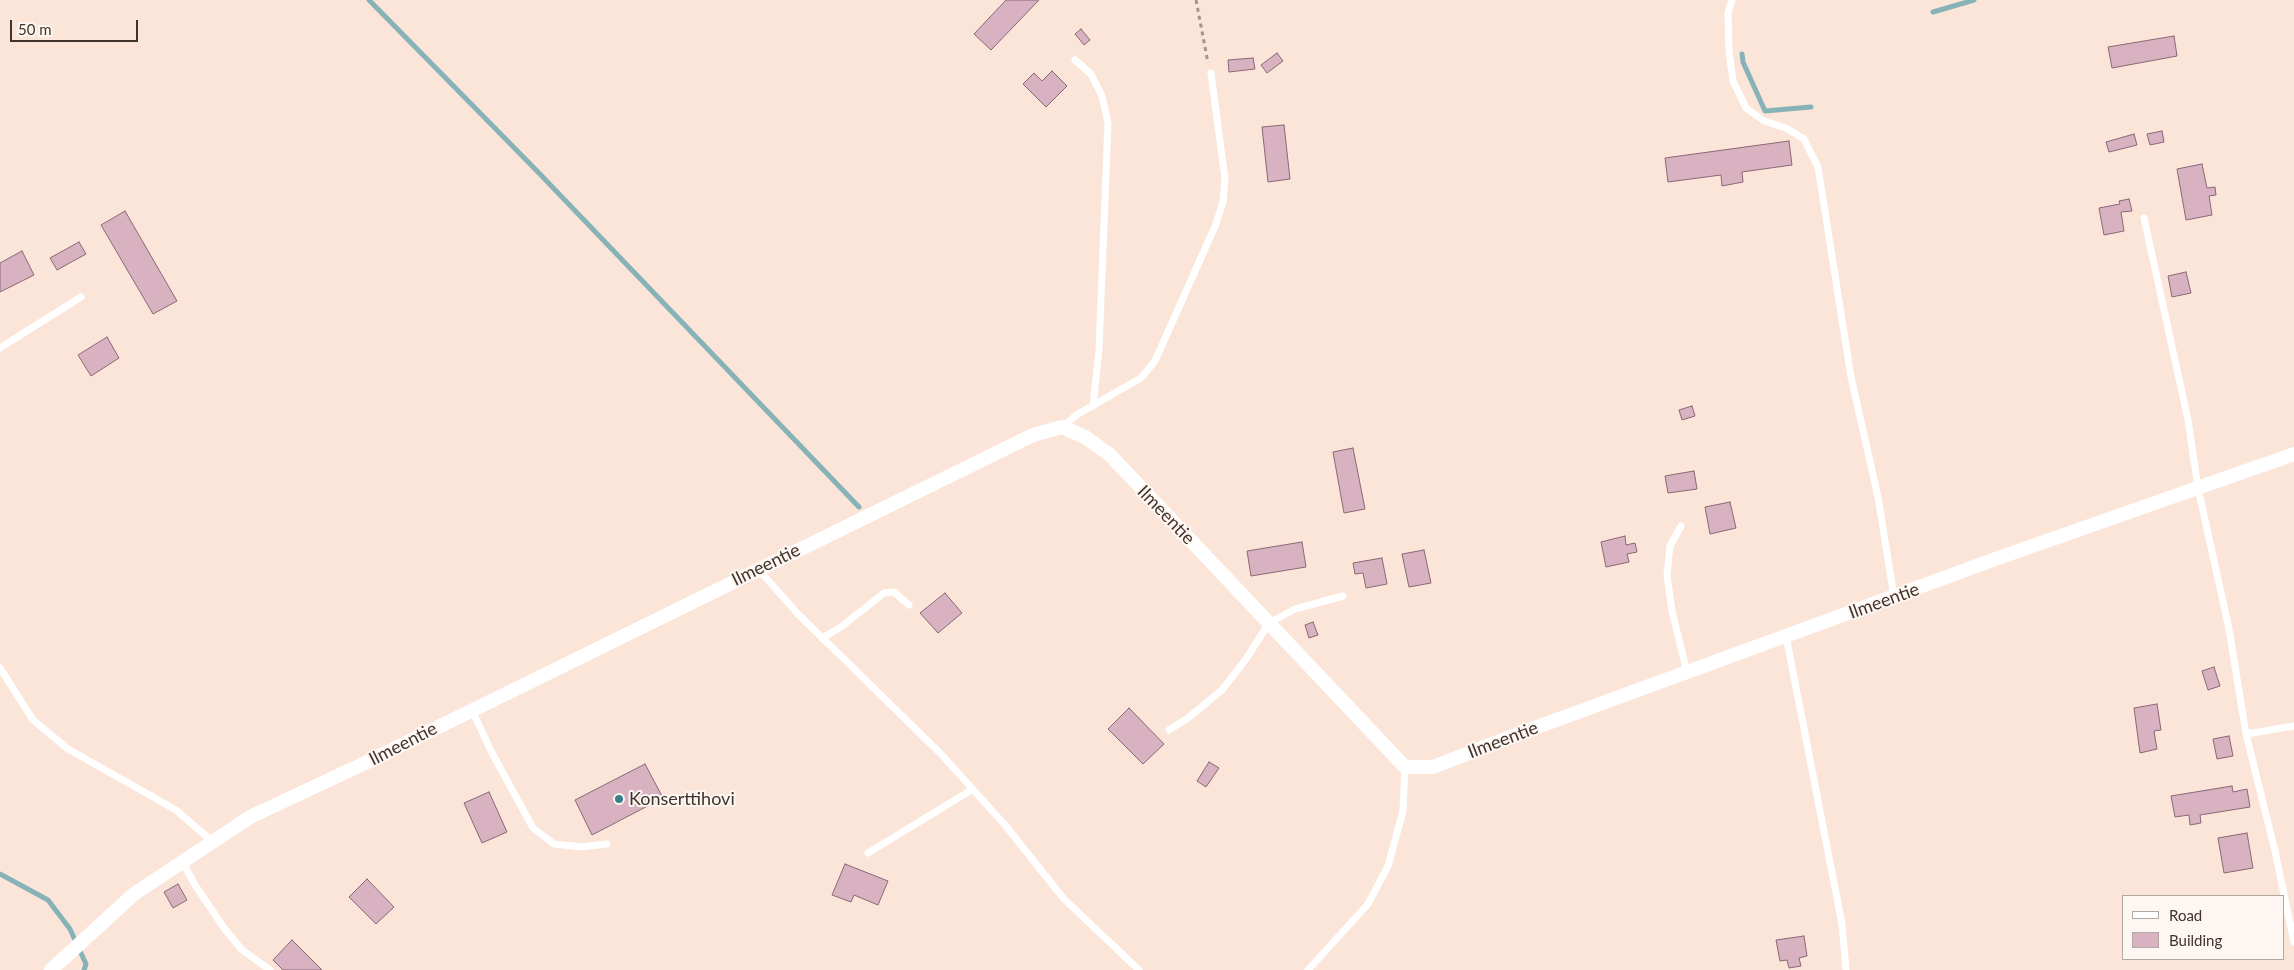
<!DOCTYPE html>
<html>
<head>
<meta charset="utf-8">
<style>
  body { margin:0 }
  #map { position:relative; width:2294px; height:970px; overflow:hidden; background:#fbe5d9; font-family:Lato,sans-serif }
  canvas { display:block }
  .legend { position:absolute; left:2122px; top:895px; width:162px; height:65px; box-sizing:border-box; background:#fdf6f2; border:1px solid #b1a8a2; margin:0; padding:6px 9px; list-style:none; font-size:15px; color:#40332b }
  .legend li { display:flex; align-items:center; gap:10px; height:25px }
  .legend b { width:25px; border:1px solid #b1a8a2 }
  .scale { position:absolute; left:10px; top:20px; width:128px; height:22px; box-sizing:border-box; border:2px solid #40332b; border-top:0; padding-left:6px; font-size:15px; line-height:18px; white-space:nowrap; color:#40332b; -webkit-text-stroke:4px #fdf6f2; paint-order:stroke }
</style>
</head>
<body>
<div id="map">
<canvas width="2294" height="970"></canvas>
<ul class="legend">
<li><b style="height:6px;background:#fff"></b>Road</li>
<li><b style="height:14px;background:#d8b2c0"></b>Building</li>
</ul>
<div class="scale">50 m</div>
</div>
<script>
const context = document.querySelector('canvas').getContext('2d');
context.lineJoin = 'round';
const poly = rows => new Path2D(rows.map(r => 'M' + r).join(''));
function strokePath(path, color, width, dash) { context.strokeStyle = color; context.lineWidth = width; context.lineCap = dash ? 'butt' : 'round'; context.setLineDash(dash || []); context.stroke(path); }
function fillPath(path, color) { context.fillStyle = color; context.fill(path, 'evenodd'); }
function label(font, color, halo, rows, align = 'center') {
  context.font = font + ' Lato,sans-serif'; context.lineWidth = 4; context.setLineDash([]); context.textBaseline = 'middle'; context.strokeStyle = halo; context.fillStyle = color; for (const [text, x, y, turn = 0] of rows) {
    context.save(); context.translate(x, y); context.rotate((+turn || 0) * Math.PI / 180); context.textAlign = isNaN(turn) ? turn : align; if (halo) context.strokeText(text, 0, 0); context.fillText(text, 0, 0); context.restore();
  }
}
const stream = poly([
  [369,0,537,171,859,507],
  [1933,12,1974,0],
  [1742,54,1743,62,1765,111,1811,107],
  [0,874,48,900,70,929,86,964,84,970]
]);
const building = poly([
  [1006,0,1039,0,991,50,974,34,1006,0],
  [1081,29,1090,40,1084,45,1075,34,1081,29],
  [2174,36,2177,56,2112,68,2108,47,2174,36],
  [1277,53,1283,61,1267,73,1261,65,1277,53],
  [1253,58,1255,69,1229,72,1228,60,1253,58],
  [1052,71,1067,86,1046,107,1023,84,1034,73,1042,81,1052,71],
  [1284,125,1290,179,1268,182,1262,127,1284,125],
  [2162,131,2164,142,2150,145,2147,134,2162,131],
  [2134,134,2137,145,2109,152,2106,142,2134,134],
  [1789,141,1792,165,1742,172,1743,182,1722,186,1721,175,1668,182,1665,158,1789,141],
  [2202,164,2207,188,2215,187,2216,195,2209,196,2212,215,2186,220,2177,169,2202,164],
  [2129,199,2132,211,2121,212,2124,231,2104,235,2099,208,2120,204,2119,201,2129,199],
  [125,211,177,301,153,314,101,225,125,211],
  [79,242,86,254,57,270,50,258,79,242],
  [22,251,34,275,0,292,0,263,22,251],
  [2186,272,2191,293,2172,297,2168,276,2186,272],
  [107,337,119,358,91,376,78,355,107,337],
  [1692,406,1695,416,1682,420,1679,410,1692,406],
  [1353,448,1365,509,1344,513,1333,452,1353,448],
  [1694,471,1697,489,1668,493,1665,476,1694,471],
  [1730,502,1736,528,1710,534,1705,507,1730,502],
  [1625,536,1626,545,1635,543,1637,552,1627,554,1629,562,1606,567,1601,542,1625,536],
  [1302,542,1306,567,1251,576,1247,551,1302,542],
  [1424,550,1431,583,1409,587,1402,554,1424,550],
  [1382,558,1387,584,1366,588,1363,573,1355,574,1353,563,1382,558],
  [945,593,962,613,938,633,920,613,945,593],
  [1313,622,1318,635,1309,638,1305,625,1313,622],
  [2214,667,2220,686,2208,690,2202,671,2214,667],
  [2157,704,2161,730,2154,731,2157,749,2140,753,2134,708,2157,704],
  [1129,708,1164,744,1143,764,1108,729,1129,708],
  [2229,736,2233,756,2217,759,2213,739,2229,736],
  [1209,762,1219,768,1206,787,1197,781,1209,762],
  [645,764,663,798,592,835,575,800,645,764],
  [2232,786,2233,792,2247,789,2250,807,2200,815,2201,823,2190,825,2189,815,2175,817,2171,796,2232,786],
  [489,792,507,832,482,843,464,803,489,792],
  [2247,833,2253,868,2224,873,2218,838,2247,833],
  [845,864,888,881,878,905,854,895,851,902,832,895,845,864],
  [367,879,394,907,376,924,349,897,367,879],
  [178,884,187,900,173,908,164,892,178,884],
  [1804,936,1807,956,1799,958,1801,966,1789,968,1787,960,1780,961,1776,940,1804,936],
  [292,940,322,970,283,970,273,960,292,940]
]);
const path = poly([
  [1196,0,1208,63]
]);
const lane = poly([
  [1732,0,1728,13,1729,52,1733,81,1746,108,1764,121,1786,128,1804,139,1818,167,1851,377,1878,497,1894,597],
  [1075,60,1091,74,1102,96,1108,123,1099,350,1093,406],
  [2144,218,2188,420,2198,488,2229,629,2246,734,2275,851,2294,942],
  [0,348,81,297],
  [1062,427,1078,414,1141,378,1155,361,1216,224,1223,202,1225,179,1211,73],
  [1681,526,1670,546,1667,575,1672,611,1687,672],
  [759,570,798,614,941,754,1005,825,1064,899,1139,970],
  [1786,636,1842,924,1846,970],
  [822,638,841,627,884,593,894,592,909,605],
  [0,668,33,720,68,749,176,810,212,841],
  [472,710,491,751,533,828,554,844,582,847,607,844],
  [1169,730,1188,718,1222,690,1246,659,1269,623,1295,609,1343,596],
  [2246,734,2294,726],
  [868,853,973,789],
  [182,861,195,885,224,928,241,949,270,970],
  [1308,970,1368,904,1388,866,1403,811,1405,767]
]);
const street = poly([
  [51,970,134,894,250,817,365,763,1033,435,1062,427,1085,437,1110,455,1405,767,1433,767,1518,734,2001,557,2294,454]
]);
const markers = [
  [619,799,5,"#3a7e8c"]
];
const streetNames = [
  ["Ilmeentie",1166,515,46],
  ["Ilmeentie",766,565,-26],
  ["Ilmeentie",1884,601,-20],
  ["Ilmeentie",1503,740,-21],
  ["Ilmeentie",403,744,-27]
];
const poiNames = [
  ["Konserttihovi",629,799]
];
strokePath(stream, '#86b2b8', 5);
fillPath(building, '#d8b2c0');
strokePath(building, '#8a6774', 1);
strokePath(path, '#a6948a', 3, [4, 4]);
strokePath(lane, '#fff', 7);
strokePath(street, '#fff', 14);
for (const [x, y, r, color] of markers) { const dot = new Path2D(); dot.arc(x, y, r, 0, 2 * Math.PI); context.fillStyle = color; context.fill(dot); strokePath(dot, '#fdf6f2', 2); }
label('18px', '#40332b', '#fdf6f2', streetNames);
label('18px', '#40332b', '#fdf6f2', poiNames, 'left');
</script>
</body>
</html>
